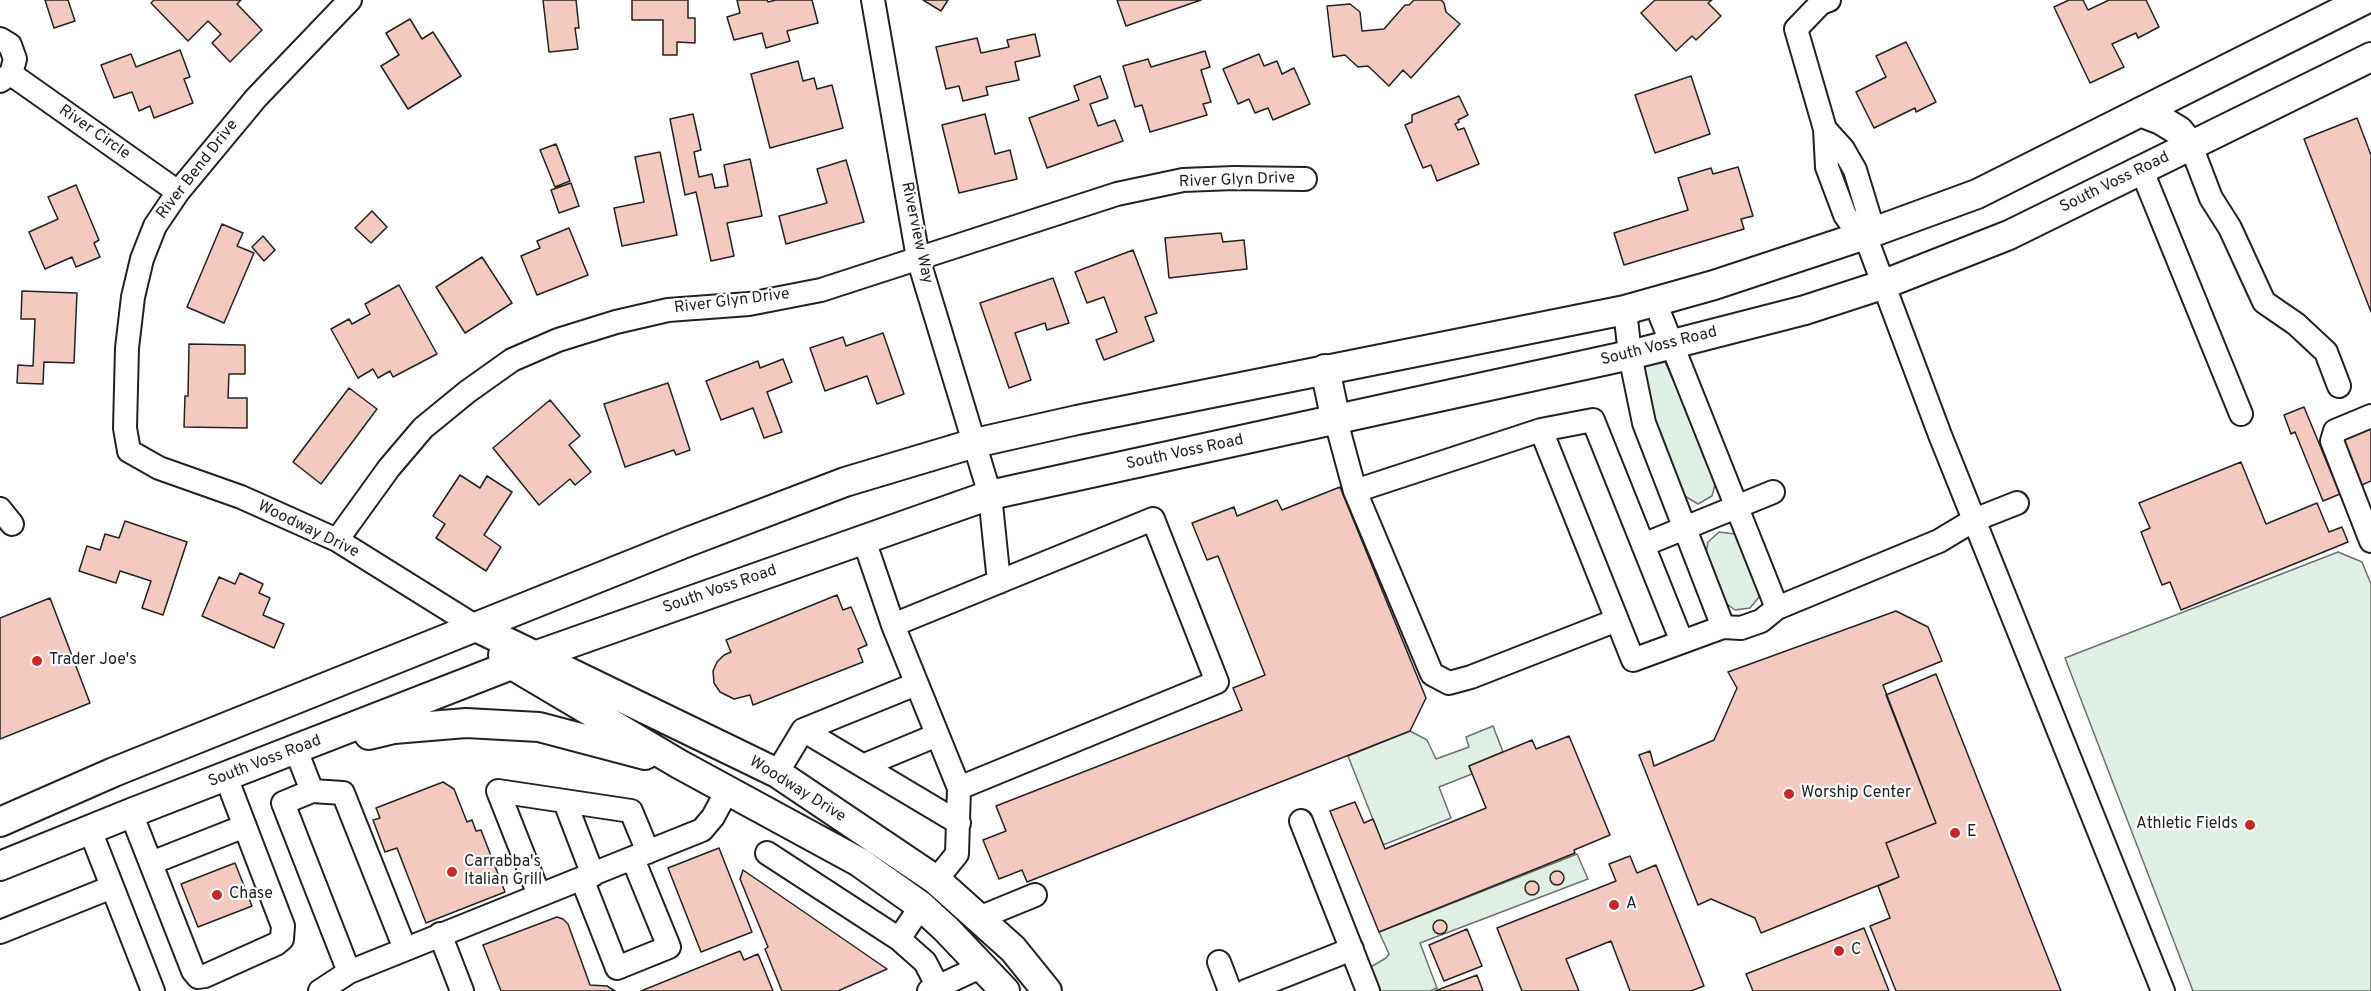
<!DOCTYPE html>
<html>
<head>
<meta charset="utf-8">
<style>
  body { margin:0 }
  canvas { display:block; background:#fff }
</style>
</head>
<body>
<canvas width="2371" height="991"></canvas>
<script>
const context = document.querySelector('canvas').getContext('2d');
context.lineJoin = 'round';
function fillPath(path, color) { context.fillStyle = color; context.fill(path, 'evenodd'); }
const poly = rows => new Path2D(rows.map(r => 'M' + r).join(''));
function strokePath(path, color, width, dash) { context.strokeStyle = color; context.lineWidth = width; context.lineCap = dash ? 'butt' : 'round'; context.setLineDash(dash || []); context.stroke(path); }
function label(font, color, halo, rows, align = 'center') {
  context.font = font + ' Overpass,sans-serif'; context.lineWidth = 4.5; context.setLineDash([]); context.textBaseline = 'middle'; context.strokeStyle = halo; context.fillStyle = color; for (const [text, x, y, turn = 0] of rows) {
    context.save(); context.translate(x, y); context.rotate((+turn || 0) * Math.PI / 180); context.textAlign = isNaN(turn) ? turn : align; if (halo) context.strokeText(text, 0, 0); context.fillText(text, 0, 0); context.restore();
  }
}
const green = poly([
  [1665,362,1703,446,1716,481,1712,496,1698,504,1683,495,1654,426,1643,367,1665,362],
  [1719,532,1735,534,1759,584,1759,597,1750,608,1735,610,1724,602,1706,553,1708,542,1719,532],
  [2338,552,2362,562,2371,584,2371,991,2193,991,2065,658,2338,552],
  [1493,726,1503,752,1469,766,1472,774,1439,787,1451,818,1383,845,1348,756,1410,731,1427,740,1436,759,1469,747,1466,737,1493,726],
  [1577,854,1588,879,1420,943,1437,988,1430,991,1378,991,1369,968,1386,958,1389,954,1379,932,1577,854]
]);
const building = poly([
  [45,0,68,0,75,21,54,28,45,0],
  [154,0,241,0,237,4,262,30,230,62,212,43,221,34,208,21,188,41,151,3,154,0],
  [543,0,576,0,579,28,575,28,578,49,549,52,543,0],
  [632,0,688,0,688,18,695,18,695,43,677,42,677,55,663,55,663,20,632,20,632,0],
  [737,0,767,0,768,2,776,0,812,0,818,23,787,31,790,41,766,48,762,33,734,40,727,17,740,13,737,0],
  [923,0,948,0,941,11,923,0],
  [1117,0,1201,0,1126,26,1117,0],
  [1414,0,1441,0,1444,3,1446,12,1460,24,1411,78,1403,70,1389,86,1368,66,1358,67,1345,55,1333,57,1327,6,1350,4,1360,12,1362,31,1384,29,1405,5,1409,5,1414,0],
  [1655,0,1712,0,1708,3,1721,16,1696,40,1692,36,1676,51,1641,13,1655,0],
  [2069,0,2083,0,2088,10,2109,0,2146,0,2159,27,2138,38,2136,33,2112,44,2124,67,2090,83,2054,7,2069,0],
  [410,19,422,39,433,32,461,76,408,109,381,66,399,55,386,33,410,19],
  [1035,34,1040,56,1015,62,1019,80,986,87,988,95,963,101,959,86,946,89,936,47,977,38,981,53,1009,47,1007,40,1035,34],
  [1906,42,1936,102,1916,112,1915,108,1874,128,1856,92,1886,77,1876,56,1906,42],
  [180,50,190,77,184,79,193,103,154,118,150,106,139,111,132,92,114,98,101,65,131,54,136,67,180,50],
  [1205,51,1210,67,1201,70,1211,102,1203,104,1207,115,1150,132,1142,105,1135,107,1123,66,1148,59,1151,67,1205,51],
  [1259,54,1264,66,1277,61,1282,74,1294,68,1310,104,1273,120,1268,108,1255,113,1249,99,1238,104,1223,69,1259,54],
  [798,61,803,81,814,78,817,89,832,85,843,128,770,148,751,74,798,61],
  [1100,76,1108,98,1090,104,1098,126,1115,120,1123,141,1047,168,1029,118,1079,100,1074,86,1100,76],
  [1691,76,1710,134,1655,153,1635,95,1691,76],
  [1459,96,1468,115,1458,120,1459,122,1455,124,1458,130,1464,128,1479,164,1437,181,1431,165,1423,168,1405,125,1412,122,1412,115,1459,96],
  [693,114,701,150,694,152,699,177,712,174,715,188,728,186,724,165,750,159,762,216,727,223,734,256,711,261,696,192,685,195,670,119,693,114],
  [985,114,995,154,1010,150,1017,179,959,193,942,125,985,114],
  [2357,118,2371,155,2371,312,2304,139,2357,118],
  [556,144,570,181,555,187,540,150,556,144],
  [660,152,677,235,622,246,614,208,644,202,635,157,660,152],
  [846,160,864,222,786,244,779,216,827,203,817,169,846,160],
  [1738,167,1753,216,1741,219,1744,229,1624,265,1614,233,1688,210,1678,178,1711,168,1713,174,1738,167],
  [571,183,579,206,559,213,551,190,571,183],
  [76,185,99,240,94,243,100,257,76,267,72,257,45,269,29,232,58,219,48,197,76,185],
  [372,211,387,227,371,243,355,228,372,211],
  [222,224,243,233,237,246,254,253,224,323,187,307,222,224],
  [569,228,588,275,537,295,521,256,540,248,537,241,569,228],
  [1221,233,1223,242,1244,240,1247,269,1169,278,1165,238,1221,233],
  [263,236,275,250,264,261,252,247,263,236],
  [1133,250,1157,313,1145,317,1154,341,1104,360,1096,340,1117,332,1104,297,1087,303,1075,272,1133,250],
  [482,257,512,303,465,333,436,287,482,257],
  [1053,278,1069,323,1047,330,1045,323,1015,333,1031,380,1009,388,980,303,1053,278],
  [399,285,437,354,393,377,390,371,378,378,373,369,358,378,331,329,349,319,352,324,370,314,365,304,399,285],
  [22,291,77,293,74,363,44,362,43,384,17,383,18,365,33,366,35,319,21,319,22,291],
  [883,333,904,394,877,404,867,376,825,391,810,348,843,337,846,346,883,333],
  [189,344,245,345,245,374,229,374,228,398,247,398,247,428,184,427,185,396,188,396,189,344],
  [783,359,792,382,767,392,782,432,764,438,753,408,721,420,706,381,758,361,760,368,783,359],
  [668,383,690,450,676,455,674,450,625,467,604,404,668,383],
  [349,388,377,409,321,484,293,462,349,388],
  [550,400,580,436,569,445,591,472,575,485,570,479,539,505,493,448,550,400],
  [2304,407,2340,494,2323,501,2295,432,2291,434,2284,415,2304,407],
  [2371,425,2371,481,2357,487,2338,438,2371,425],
  [2241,462,2266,524,2317,503,2329,532,2342,527,2348,542,2181,610,2170,582,2162,585,2141,532,2150,528,2139,503,2241,462],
  [460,475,480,488,487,476,512,492,484,535,501,547,486,571,436,538,445,524,433,516,460,475],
  [1340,487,1426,698,1410,731,1027,882,1022,870,999,879,983,840,1006,831,996,806,1242,710,1233,688,1265,675,1218,556,1207,560,1192,523,1234,507,1237,516,1277,500,1282,510,1340,487],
  [125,521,187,542,163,615,142,608,151,581,120,571,116,583,79,571,87,546,100,550,105,534,119,538,125,521],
  [240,573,263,584,259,593,270,598,263,615,284,624,274,648,202,616,219,577,235,584,240,573],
  [837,595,843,610,851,607,867,645,858,649,863,662,753,705,750,695,734,699,720,692,714,683,713,671,717,662,724,655,731,652,726,640,837,595],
  [50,598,90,703,0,739,0,618,50,598],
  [1896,611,1928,627,1942,661,1883,685,1936,823,1886,843,1899,877,1761,933,1755,918,1711,899,1698,905,1639,755,1650,751,1654,766,1714,740,1737,688,1728,672,1896,611],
  [1936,674,2061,991,1896,991,1870,926,1890,918,1878,886,1899,877,1886,843,1936,823,1886,695,1936,674],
  [1569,736,1610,835,1574,850,1575,853,1379,932,1330,811,1355,802,1364,823,1373,819,1385,849,1486,808,1469,766,1532,740,1536,749,1569,736],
  [443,782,454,789,467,822,472,820,476,831,481,830,505,892,426,923,397,848,385,852,373,820,380,818,376,808,443,782],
  [719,848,752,932,701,952,668,868,719,848],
  [1630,856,1637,873,1656,865,1704,986,1691,991,1630,991,1611,941,1566,959,1579,991,1522,991,1497,928,1616,881,1609,864,1630,856],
  [235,863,252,906,198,927,181,884,235,863],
  [743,870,887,969,838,991,782,991,765,949,768,947,740,879,743,870],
  '1550 878a7 7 0 1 1 14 0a7 7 0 1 1-14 0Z',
  '1525 888a7 7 0 1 1 14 0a7 7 0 1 1-14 0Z',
  [557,917,563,919,568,924,590,985,607,986,615,991,501,991,483,945,557,917],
  '1433 927a7 7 0 1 1 14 0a7 7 0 1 1-14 0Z',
  [1864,928,1889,991,1753,991,1746,974,1864,928],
  [1467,929,1482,966,1444,981,1429,945,1467,929],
  [740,951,744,960,758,954,773,991,641,991,740,951],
  [1477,975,1483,991,1435,991,1477,975]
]);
const minor = poly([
  [350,0,256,98,178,192,155,226,142,259,133,297,127,348,125,428,129,451,159,468,241,497,337,540,478,628],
  [873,0,918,258,990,495,999,582],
  [1829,0,1821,3,1796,29,1825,129,1827,167,1845,215,1852,225,1865,235,1940,435,2163,991],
  [0,39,10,45,15,59,11,74,0,81],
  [11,74,178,192],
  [1825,129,1843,149,1855,170,1870,219,1865,235],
  [2191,146,2211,198,2230,228,2264,302,2296,324,2326,352,2339,386],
  [2142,171,2241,414],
  [1655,302,1777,608],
  [1625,310,1630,355,1644,423,1723,627],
  [2371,416,2335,431,2332,441,2371,541],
  [1336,421,1355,491,1432,674,1449,683,1471,677,1617,620],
  [1541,430,1633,660,1723,627,1741,628,1761,621,1777,608,1939,541,1974,520,2017,503],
  [1355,491,1541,430,1593,420,1682,642],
  [0,509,12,524],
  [337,540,389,468,423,428,467,392,512,360,558,340,616,322,668,310,749,304,821,290,1117,194,1183,180,1234,178,1305,179],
  [864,540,893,625,959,788,957,854,936,880],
  [1643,545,1773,492],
  [893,625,1153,519,1217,682,959,788],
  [803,730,959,823],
  [296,750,312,791],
  [865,765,937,735],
  [777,773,803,730,916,684],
  [565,802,593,875],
  [131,813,193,971,198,977,205,976,276,944,282,939,283,926,226,777],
  [1301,821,1368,991],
  [90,830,153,991],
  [767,853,899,939,925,962,938,987],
  [151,863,245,826],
  [582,879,617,968,669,947,633,859],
  [539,895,498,791,631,811,648,852],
  [979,918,1035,895],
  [0,932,112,887],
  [440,934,462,991],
  [899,939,921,906],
  [1219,962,1230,991],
  [349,972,283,803,312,791,343,793,405,949],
  [320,991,349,972,702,830,713,817,728,789],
  [929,991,982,966],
  [1246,991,1352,949]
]);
const major = poly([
  [2140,112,2161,120,2179,131,2191,146],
  [1325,369,1336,421],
  [478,628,777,773,936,880,1013,949,1047,991],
  [503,655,512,665,679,764,859,862,921,906,946,929,1005,991],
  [369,735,394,729,466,723,539,727,645,755],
  [0,822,114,772,685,543,845,482,975,443,1077,420,1625,310,1714,285,1865,235,1977,194,2364,0],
  [0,866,131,813,537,655,990,495,1630,355,1805,310,1882,285,2009,235,2371,57]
]);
const markers = [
  [37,661,6,"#c62828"],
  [1789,794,6,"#c62828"],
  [2250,825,6,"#c62828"],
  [1955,833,6,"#c62828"],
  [452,872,6,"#c62828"],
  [217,895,6,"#c62828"],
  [1614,905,6,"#c62828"],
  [1839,951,6,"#c62828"]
];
const streetNames = [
  ["River Circle",94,133,35],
  ["River Bend Drive",198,170,-52],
  ["River Glyn Drive",1237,181,-2],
  ["South Voss Road",2115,183,-26],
  ["Riverview Way",916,233,78],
  ["River Glyn Drive",732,302,-7],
  ["South Voss Road",1659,347,-14],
  ["South Voss Road",1185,453,-12],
  ["Woodway Drive",308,530,26],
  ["South Voss Road",720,590,-19],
  ["South Voss Road",265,762,-21],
  ["Woodway Drive",797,790,32]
];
const poiNames = [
  ["Trader Joe's",49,661],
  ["Worship Center",1801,794],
  ["Athletic Fields",2238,825,"right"],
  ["E",1967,833],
  ["Carrabba's",464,863],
  ["Italian Grill",464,881],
  ["Chase",229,895],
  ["A",1626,905],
  ["C",1851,951]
];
fillPath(green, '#e0efe3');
strokePath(green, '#6f6f6f', 1.5);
fillPath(building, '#f3c9c0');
strokePath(building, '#222', 1.5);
strokePath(minor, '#222', 26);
strokePath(major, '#222', 32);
strokePath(minor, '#fff', 22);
strokePath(major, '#fff', 28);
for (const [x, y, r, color] of markers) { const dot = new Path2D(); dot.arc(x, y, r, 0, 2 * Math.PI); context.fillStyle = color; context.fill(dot); strokePath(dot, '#fff', 2); }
label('16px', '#222', '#fff', streetNames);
label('16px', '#222', '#fff', poiNames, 'left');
</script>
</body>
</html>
